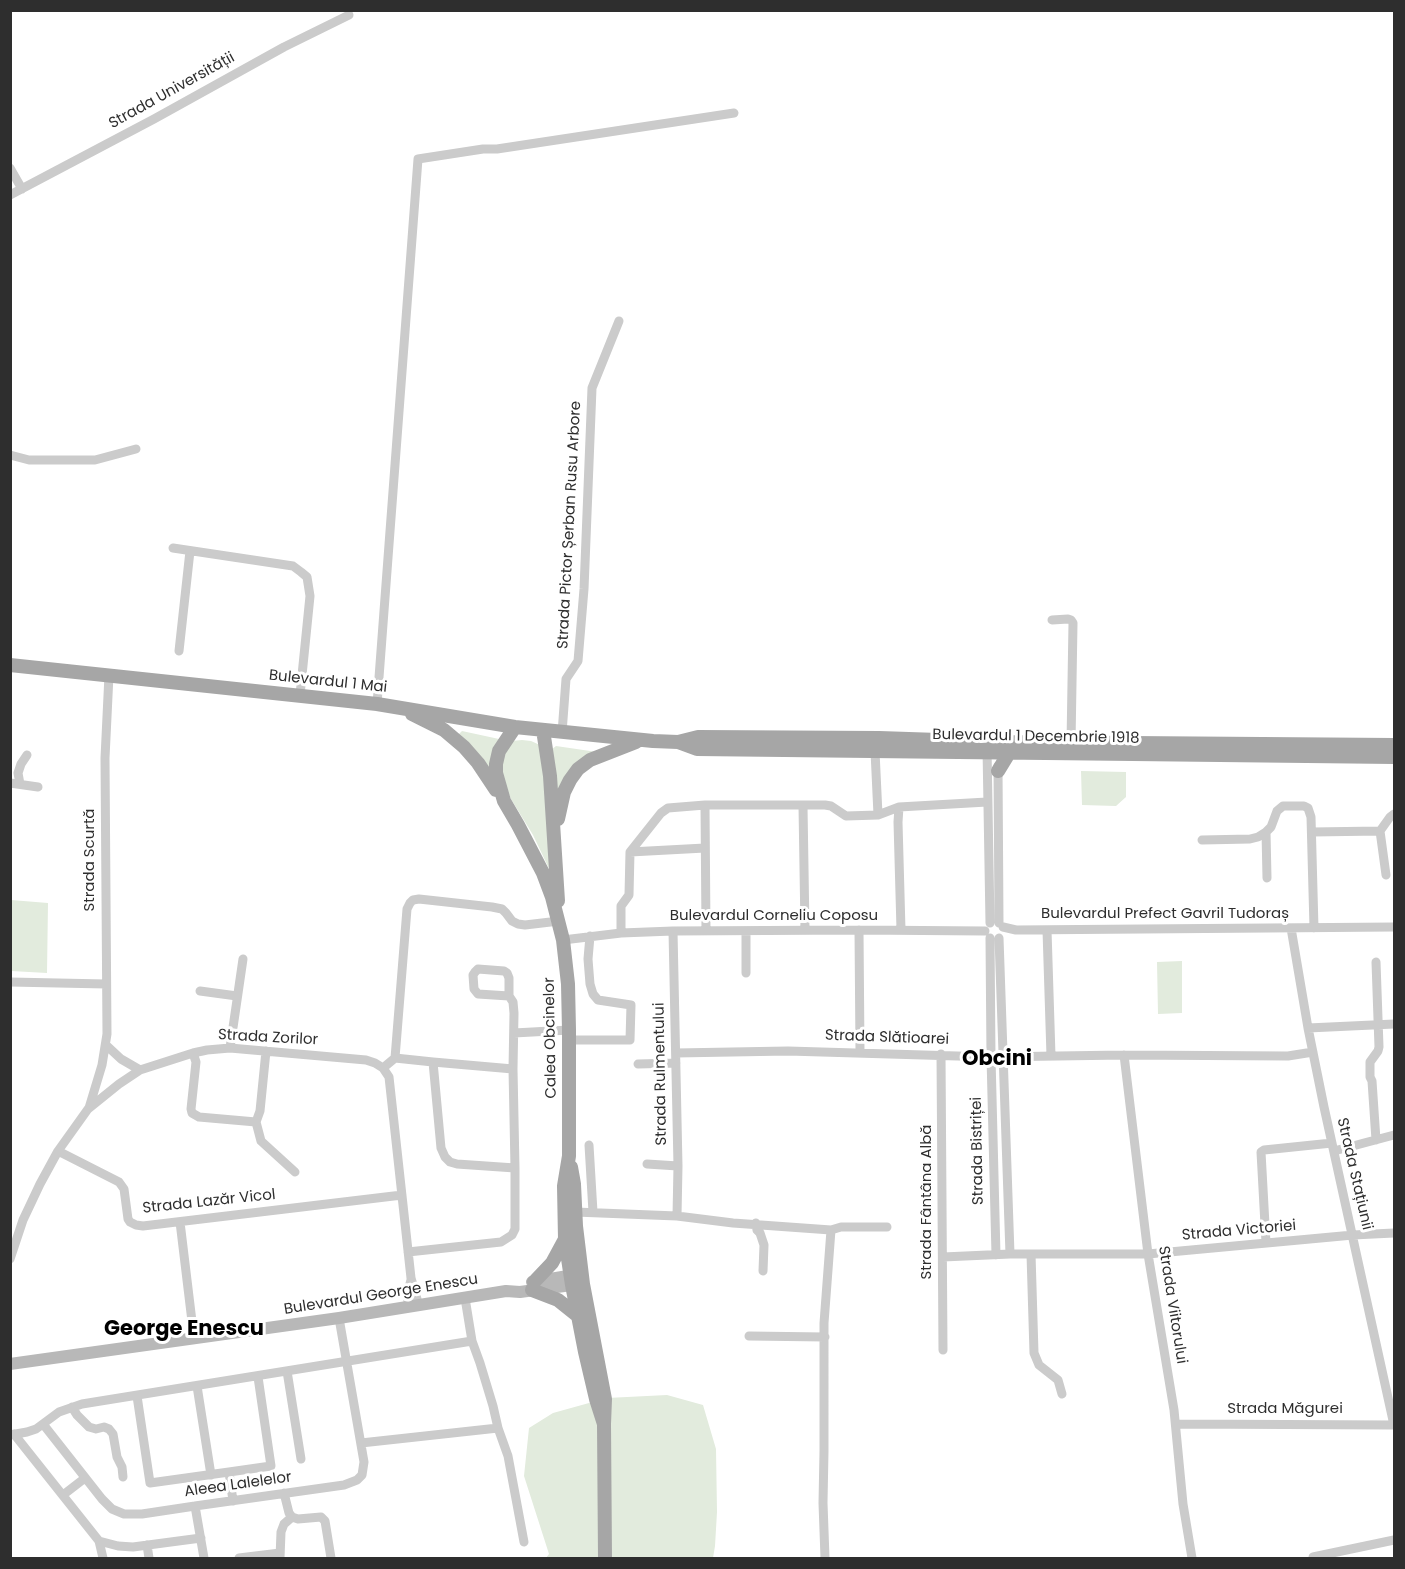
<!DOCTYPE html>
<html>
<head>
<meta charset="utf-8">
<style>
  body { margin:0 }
  #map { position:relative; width:1405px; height:1569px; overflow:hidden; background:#fff; font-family:Poppins,sans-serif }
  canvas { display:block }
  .frame { position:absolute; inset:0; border:12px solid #2e2e2e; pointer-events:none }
</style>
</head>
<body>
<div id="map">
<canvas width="1405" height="1569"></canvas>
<div class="frame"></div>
</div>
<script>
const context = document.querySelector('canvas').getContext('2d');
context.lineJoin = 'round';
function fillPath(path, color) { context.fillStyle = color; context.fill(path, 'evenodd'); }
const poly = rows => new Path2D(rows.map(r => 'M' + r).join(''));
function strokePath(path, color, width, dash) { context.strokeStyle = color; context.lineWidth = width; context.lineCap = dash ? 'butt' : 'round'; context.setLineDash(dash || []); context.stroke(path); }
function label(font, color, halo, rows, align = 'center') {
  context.font = font + ' Poppins,sans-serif'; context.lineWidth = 6; context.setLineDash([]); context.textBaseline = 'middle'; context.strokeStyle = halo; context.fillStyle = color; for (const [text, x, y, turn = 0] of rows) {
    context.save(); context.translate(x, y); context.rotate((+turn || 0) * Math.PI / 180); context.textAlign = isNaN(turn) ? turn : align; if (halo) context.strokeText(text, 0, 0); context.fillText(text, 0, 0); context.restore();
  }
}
const green = poly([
  [462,731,499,739,500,741,490,771,458,735],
  [522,740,531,741,540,745,541,747,554,879,533,835,511,799,499,772,500,759,512,741],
  [556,746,597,752,556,812,551,750],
  [1081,771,1126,772,1126,797,1116,806,1082,805],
  [11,900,48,903,47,973,11,971],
  [1182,961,1182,1013,1158,1014,1157,962],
  [667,1395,703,1405,716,1449,717,1512,715,1546,713,1558,546,1558,549,1554,524,1476,529,1428,553,1413,607,1398]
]);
const street = poly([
  [10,168,22,189],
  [10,195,154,119,284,47,349,15],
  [10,455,29,460,95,460,136,449],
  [173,548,293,566,301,572,307,577,310,596,300,695],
  [1052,620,1068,619,1071,620,1073,623,1071,743],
  [179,651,190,551],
  [377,704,418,159,483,149,497,149,734,113],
  [562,733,566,679,578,661,584,589,592,388,619,321],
  [987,748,990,923],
  [875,751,878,815],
  [998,766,999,923],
  [10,783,38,787],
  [20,784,18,773,21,764,27,755],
  [705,805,706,931],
  [803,806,805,930],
  [899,807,898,822,901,930],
  [1266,832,1267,878],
  [1312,832,1380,831],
  [1202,840,1250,839,1258,837,1266,832,1271,827,1277,811,1283,806,1304,806,1308,808,1311,817,1314,928],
  [630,852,705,848],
  [1386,875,1380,831,1390,817,1394,814],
  [1003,927,1016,930,1394,927],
  [1291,928,1308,1028,1324,1107,1394,1425],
  [859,930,860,1052],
  [1047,930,1051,1056],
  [673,931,678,1166,677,1216],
  [621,933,621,906,629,895,630,852,661,813,668,808,705,805,825,805,831,806,846,816,878,815,899,807,987,802],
  [990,938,991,1057,996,1255],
  [999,938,1010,1254],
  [563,940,621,933,673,931,859,930,985,931],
  [1376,962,1379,1047,1378,1051,1370,1062,1370,1077,1372,1081,1376,1140],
  [746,973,746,931],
  [10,982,106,984],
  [200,991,237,996],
  [1308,1028,1394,1024],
  [514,1033,569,1030],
  [569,1040,630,1040,631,1005,598,1000,593,994,590,984,588,959,590,936],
  [106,1045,121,1059,140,1070],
  [230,1048,243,959],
  [266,1051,260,1111,256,1122,261,1141,295,1172],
  [193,1053,196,1062,191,1109,192,1113,199,1117,256,1122],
  [676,1053,788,1051,991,1057,1124,1055,1288,1056,1313,1052],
  [941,1054,943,1350],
  [1124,1055,1148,1254,1174,1410,1183,1504,1192,1558],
  [395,1058,433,1062,513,1069],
  [433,1062,441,1148,445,1157,450,1162,457,1164,515,1168,513,1069,514,1013,513,1002,509,996,509,978,507,973,504,971,478,969,475,972,473,975,474,989,478,994,509,996],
  [638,1064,676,1063],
  [383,1068,395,1058,407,909,410,903,413,900,419,899,492,907,502,909,506,913,512,921,518,924,525,925,559,921],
  [89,1108,102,1065,107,1034,105,758,109,675],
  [589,1145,593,1212],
  [58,1151,119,1182,124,1189,128,1219,130,1222,136,1225,143,1226,402,1195],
  [1334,1151,1394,1135],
  [647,1164,678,1166],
  [575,1212,677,1216,733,1223,831,1230,841,1227,887,1227],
  [180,1222,194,1338],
  [756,1223,757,1230,760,1233,764,1245,763,1271],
  [1266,1243,1261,1152,1264,1150,1332,1143],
  [408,1252,501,1242,512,1235,515,1229,515,1168],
  [1031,1254,1034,1353,1039,1365,1058,1380,1062,1394],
  [943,1257,1010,1254,1148,1254,1353,1235,1394,1233],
  [10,1259,23,1220,40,1184,58,1151,88,1109,119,1084,140,1070,193,1053,207,1050,230,1048,366,1060,375,1063,383,1068,389,1077,411,1278,419,1306],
  [409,1307,407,1295,411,1280],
  [749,1336,825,1337],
  [472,1341,480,1363,493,1406,498,1428,508,1456,524,1542],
  [287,1371,301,1459],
  [197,1386,211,1475],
  [137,1396,150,1483,229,1472,271,1466,258,1377],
  [72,1407,77,1415,89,1427,96,1429,104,1427,109,1429,113,1434,117,1457,122,1467,123,1477],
  [43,1424,102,1499,112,1509,124,1514,142,1514,195,1506,344,1485,357,1480,362,1475,364,1462,339,1318],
  [1176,1424,1394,1425],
  [14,1434,99,1541,118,1546,133,1547,201,1538],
  [10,1435,27,1432,36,1429,59,1412,82,1404,472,1341,465,1298],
  [361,1443,498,1428],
  [229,1472,233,1501],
  [284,1493,289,1513,292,1517,298,1519,321,1517,325,1521,331,1558],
  [63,1495,85,1478],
  [195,1506,204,1558],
  [99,1541,103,1558],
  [147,1545,149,1558],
  [1313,1557,1394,1540],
  [239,1558,280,1553],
  [280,1558,281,1532,284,1524,292,1517],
  [825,1558,823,1503,824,1451,824,1323,831,1230]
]);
const secondary = poly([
  [532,1282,580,1274],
  [10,1364,339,1318,506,1291,520,1292,579,1284]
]);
const primary = poly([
  [10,665,377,704,515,727,653,741,678,742,698,737,879,738,998,742,1394,745],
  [412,714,444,730,464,747,478,763,496,790],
  [515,727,499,751,496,764,496,773,504,801,518,825,543,873,552,897,563,940,568,984,569,1030,569,1156,564,1186,565,1239,572,1285,585,1352,596,1399,604,1424],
  [543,730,550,776,558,901],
  [678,742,697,749,1394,757],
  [998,771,1009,753],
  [558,819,564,792,570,780,578,769,590,760,636,742],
  [571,1167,574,1184,576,1226,583,1284,605,1399,604,1424,605,1558],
  [534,1282,552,1263,565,1239],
  [532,1290,558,1300,578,1316]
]);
const streetNames = [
  ["Strada Universității",172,91,-29],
  ["Strada Pictor Șerban Rusu Arbore",570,525,-87],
  ["Bulevardul 1 Mai",328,682,6],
  ["Bulevardul 1 Decembrie 1918",1036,737,1],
  ["Strada Scurtă",90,860,-90],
  ["Bulevardul Prefect Gavril Tudoraș",1165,914],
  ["Bulevardul Corneliu Coposu",774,916],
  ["Strada Zorilor",268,1038,3],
  ["Calea Obcinelor",551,1038,-91],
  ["Strada Slătioarei",887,1038,2],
  ["Strada Rulmentului",661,1074,-91],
  ["Strada Bistriței",978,1151,-91],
  ["Strada Stațiunii",1354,1174,77],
  ["Strada Lazăr Vicol",209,1202,-6],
  ["Strada Fântâna Albă",927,1202,-90],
  ["Strada Victoriei",1239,1231,-5],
  ["Bulevardul George Enescu",381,1295,-9],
  ["Strada Viitorului",1172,1305,81],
  ["Strada Măgurei",1285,1409],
  ["Aleea Lalelelor",238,1485,-8]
];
const districtNames = [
  ["Obcini",997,1060],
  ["George Enescu",184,1330]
];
fillPath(green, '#e2ebdd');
strokePath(street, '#cbcbcb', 9);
strokePath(secondary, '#b8b8b8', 12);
strokePath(primary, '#a6a6a6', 14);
label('15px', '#2e2e2e', '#fff', streetNames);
label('bold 21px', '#000', '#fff', districtNames);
</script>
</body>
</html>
